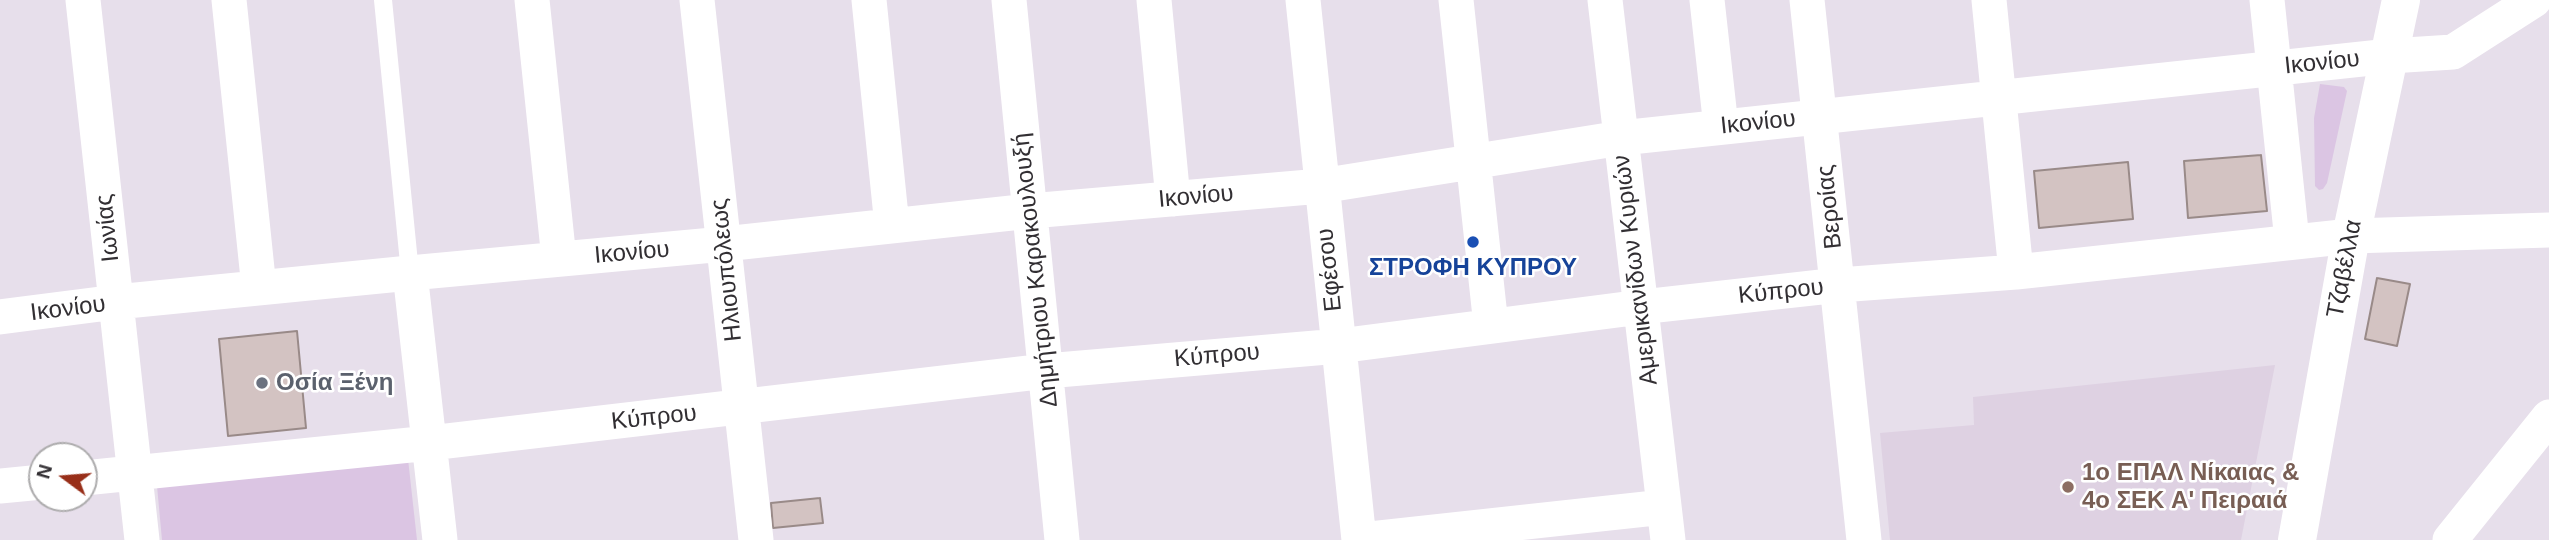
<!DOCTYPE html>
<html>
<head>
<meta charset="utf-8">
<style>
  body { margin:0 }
  #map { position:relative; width:2549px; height:540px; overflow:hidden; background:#e7dfeb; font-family:Helvetica,sans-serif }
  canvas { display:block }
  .north { position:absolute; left:28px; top:442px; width:70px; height:70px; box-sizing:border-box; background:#fff; border:2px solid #adacad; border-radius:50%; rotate:286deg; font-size:19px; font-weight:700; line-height:28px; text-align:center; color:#322f33 }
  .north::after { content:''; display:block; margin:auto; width:24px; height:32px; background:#982f19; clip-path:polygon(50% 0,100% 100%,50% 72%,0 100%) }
</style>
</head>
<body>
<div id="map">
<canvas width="2549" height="540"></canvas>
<div class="north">N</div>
</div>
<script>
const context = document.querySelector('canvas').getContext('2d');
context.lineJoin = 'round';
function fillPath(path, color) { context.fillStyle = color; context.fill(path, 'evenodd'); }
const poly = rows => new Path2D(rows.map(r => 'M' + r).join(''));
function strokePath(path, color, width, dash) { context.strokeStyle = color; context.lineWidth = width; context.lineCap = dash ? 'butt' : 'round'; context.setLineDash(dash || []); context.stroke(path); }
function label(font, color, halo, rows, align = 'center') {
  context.font = font + ' Helvetica,sans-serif'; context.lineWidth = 5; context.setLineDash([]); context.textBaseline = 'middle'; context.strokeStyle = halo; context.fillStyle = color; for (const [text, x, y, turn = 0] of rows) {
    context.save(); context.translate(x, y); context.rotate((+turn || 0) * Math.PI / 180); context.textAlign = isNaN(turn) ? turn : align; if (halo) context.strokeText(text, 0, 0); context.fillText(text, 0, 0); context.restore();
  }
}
const built = poly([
  [2275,365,2241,540,1890,540,1880,433,1974,425,1973,397]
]);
const green = poly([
  [2320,84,2344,87,2347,91,2327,183,2323,189,2319,190,2315,186,2314,118],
  [408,459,417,540,162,540,157,486]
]);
const building = poly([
  [2261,155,2267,211,2188,218,2184,161,2261,155],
  [2128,162,2133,219,2039,228,2034,171,2128,162],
  [2377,278,2410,284,2397,346,2365,339,2377,278],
  [297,331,306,428,228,436,219,339,297,331],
  [820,498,823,523,773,528,771,503,820,498]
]);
const lane = poly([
  [383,0,410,273]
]);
const street = poly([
  [83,0,142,540],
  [229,0,259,288],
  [532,0,559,259],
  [697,0,756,540],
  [869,0,892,226],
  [1009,0,1062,540],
  [1154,0,1173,199],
  [1303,0,1359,540],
  [1456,0,1491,326],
  [1605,0,1668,540],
  [1707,0,1721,127],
  [1807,0,1864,540],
  [1989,0,2016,272],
  [2267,0,2292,241],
  [410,273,440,540],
  [0,317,116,302,410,273,724,244,1030,211,1321,186,1621,138,2390,56,2453,52,2534,0],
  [84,478,430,443,1046,371,1339,346,1641,307,1839,285,2016,272,2351,236,2549,230],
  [0,486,42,482],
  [1361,540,1664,507],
  [2450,540,2549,417]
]);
const secondary = poly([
  [2297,540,2351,236,2401,0]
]);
const markers = [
  [1473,242,7,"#1a4fb4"],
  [262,383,7,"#6b7280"],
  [2068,487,7,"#8d6e63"]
];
const streetNames = [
  ["Ικονίου",2322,63,-6],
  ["Ικονίου",1758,123,-6],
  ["Ικονίου",1196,197,-5],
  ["Βεροίας",1830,207,-96],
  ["Ιωνίας",108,228,-96],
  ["Ικονίου",632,253,-5],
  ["Τζαβέλλα",2345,269,-79],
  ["Ηλιουπόλεως",727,270,-96],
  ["Δημήτριου Καρακουλουξή",1036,270,-96],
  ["Εφέσου",1330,270,-96],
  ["Αμερικανίδων Κυριών",1636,270,-97],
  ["Κύπρου",1781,292,-6],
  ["Ικονίου",68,309,-7],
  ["Κύπρου",1217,356,-5],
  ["Κύπρου",654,418,-6]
];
const transitNames = [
  ["ΣΤΡΟΦΗ ΚΥΠΡΟΥ",1473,268]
];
const worshipNames = [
  ["Οσία Ξένη",276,383]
];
const educationNames = [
  ["1ο ΕΠΑΛ Νίκαιας &",2082,473],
  ["4ο ΣΕΚ Α' Πειραιά",2082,501]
];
fillPath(built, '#ded1e2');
fillPath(green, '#dbc5e3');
fillPath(building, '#d3c3c2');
strokePath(building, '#998a88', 2);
strokePath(lane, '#fff', 18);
strokePath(street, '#fff', 35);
strokePath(secondary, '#fff', 38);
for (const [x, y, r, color] of markers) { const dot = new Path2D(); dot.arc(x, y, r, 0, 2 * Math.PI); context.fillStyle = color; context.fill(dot); strokePath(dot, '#fff', 2.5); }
label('24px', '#322f33', '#fff', streetNames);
label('bold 24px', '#164399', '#fff', transitNames);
label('bold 24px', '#5b616d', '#fff', worshipNames, 'left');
label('bold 24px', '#785e54', '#fff', educationNames, 'left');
</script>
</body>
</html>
